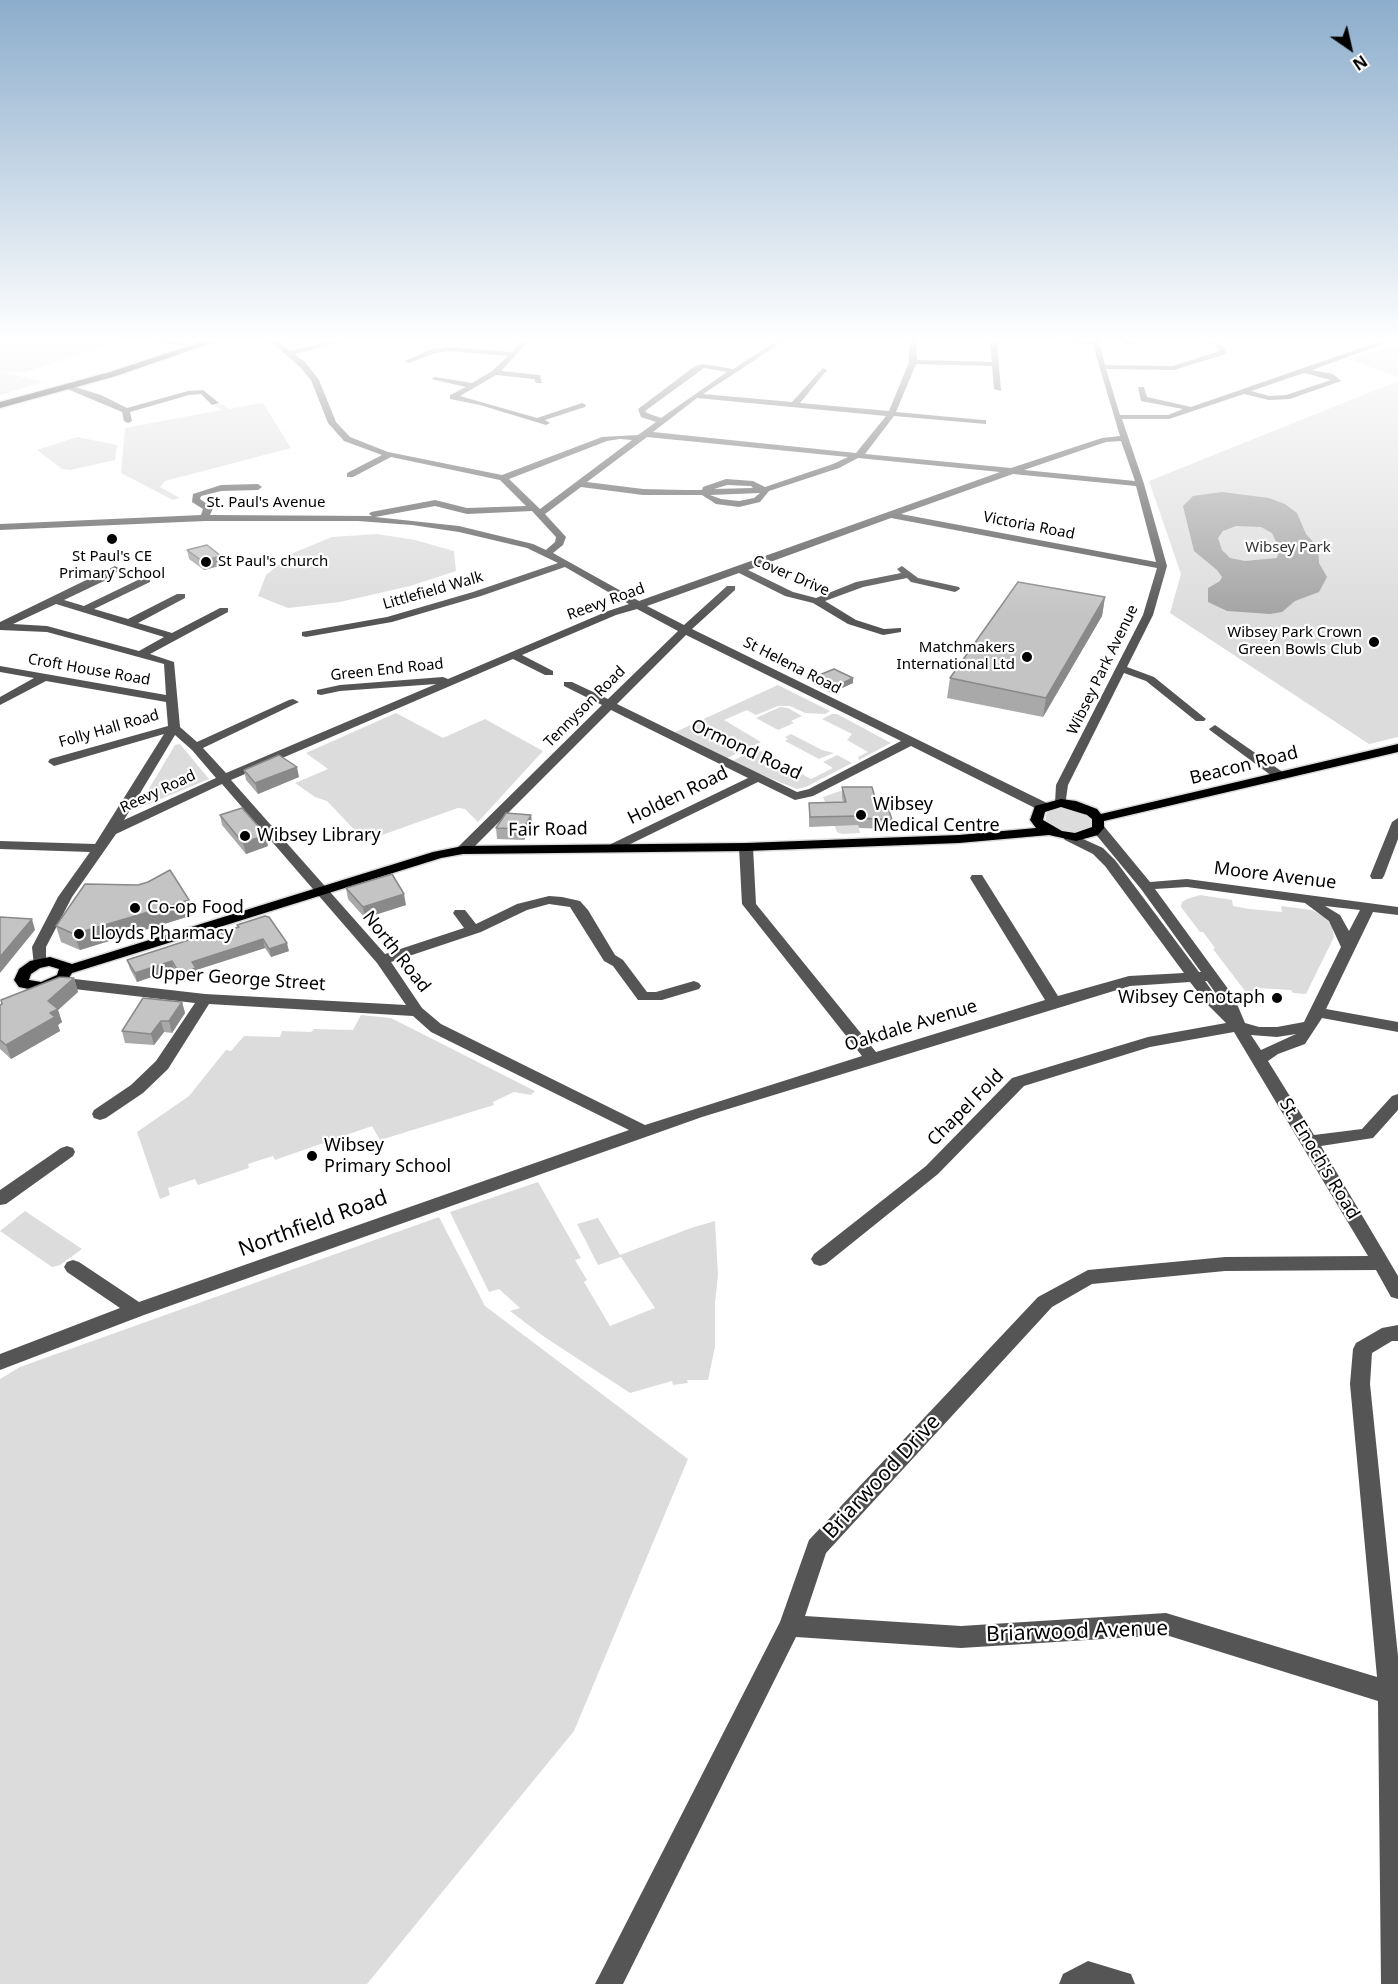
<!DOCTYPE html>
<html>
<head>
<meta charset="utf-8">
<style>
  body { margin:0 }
  #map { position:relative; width:1398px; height:1984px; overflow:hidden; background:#fff; font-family:"Noto Sans",sans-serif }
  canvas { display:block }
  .north { position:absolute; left:1320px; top:18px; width:60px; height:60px; -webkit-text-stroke:4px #fff; paint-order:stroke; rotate:146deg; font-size:16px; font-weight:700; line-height:24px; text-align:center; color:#000 }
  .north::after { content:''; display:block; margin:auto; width:21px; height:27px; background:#000; clip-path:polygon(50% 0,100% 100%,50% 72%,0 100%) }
</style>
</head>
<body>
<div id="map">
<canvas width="1398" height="1984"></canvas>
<div class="north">N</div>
</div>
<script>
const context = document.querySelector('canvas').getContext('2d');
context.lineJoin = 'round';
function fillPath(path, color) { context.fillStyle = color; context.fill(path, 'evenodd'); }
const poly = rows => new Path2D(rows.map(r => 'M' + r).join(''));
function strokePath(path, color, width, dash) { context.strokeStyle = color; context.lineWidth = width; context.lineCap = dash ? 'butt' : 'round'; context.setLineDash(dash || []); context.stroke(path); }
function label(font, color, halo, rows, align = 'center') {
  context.font = font + ' "Noto Sans",sans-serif'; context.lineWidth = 4.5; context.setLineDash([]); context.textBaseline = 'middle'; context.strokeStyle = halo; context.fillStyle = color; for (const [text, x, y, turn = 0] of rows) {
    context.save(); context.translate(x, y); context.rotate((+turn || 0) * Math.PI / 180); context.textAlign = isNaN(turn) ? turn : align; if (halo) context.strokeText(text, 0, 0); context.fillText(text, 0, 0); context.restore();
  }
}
const green = poly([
  [0,341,118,341,26,372,2,372,43,382,0,395],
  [1393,346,1398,348,1398,377,1348,359],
  [1398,381,1398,737,1369,744,1170,613,1181,574,1149,481],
  [263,403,291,448,165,481,160,487,180,498,173,500,121,473,125,428,221,410,213,405,220,404,229,409],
  [77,437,117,445,115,460,70,470,62,469,37,450],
  [377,534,415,540,454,551,456,571,410,586,340,602,288,608,258,596,266,575,293,553,332,537],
  [778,685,830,711,825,714,805,713,790,706,778,706,756,715,747,710,724,720,761,742,725,759,673,733],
  [780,707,788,708,802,716,791,721,794,723,778,730,756,718],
  [396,713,443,738,485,719,543,751,478,822,465,809,458,808,365,841,327,801,315,797,295,783,328,769,306,753],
  [832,714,837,714,891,743,859,760,858,757,868,752,847,740,852,734,822,719],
  [791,734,822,750,834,753,819,759,785,741,788,739,785,737],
  [180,744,209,779,137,809,175,745],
  [757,749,811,779,833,768,823,762,837,755,852,763,806,787,797,789,730,762],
  [849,788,860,833,842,834,837,832,823,797],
  [1068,808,1088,816,1092,821,1093,828,1079,834,1066,833,1046,821,1046,815,1050,810],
  [1200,895,1232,900,1233,906,1249,909,1282,912,1281,906,1312,910,1328,919,1332,925,1334,937,1306,994,1293,993,1291,990,1258,988,1259,991,1245,991,1213,949,1215,948,1203,932,1200,932,1181,907,1182,902,1187,899],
  [361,1015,391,1018,535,1091,531,1095,514,1092,493,1102,494,1105,380,1140,372,1126,275,1160,273,1156,248,1164,249,1168,198,1185,195,1179,168,1188,170,1195,160,1199,137,1132,189,1096,226,1050,231,1051,244,1036,280,1037,282,1031,311,1032,314,1029,353,1030],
  [538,1182,581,1258,575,1260,587,1280,584,1282,610,1326,655,1308,621,1257,598,1265,577,1224,598,1218,620,1255,691,1228,715,1221,718,1275,715,1303,715,1347,708,1380,687,1380,688,1383,673,1385,672,1381,630,1393,543,1336,510,1311,520,1308,499,1289,489,1292,450,1212],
  [25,1211,82,1249,60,1265,52,1267,0,1231],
  [439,1217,485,1306,688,1459,574,1731,367,1984,0,1984,0,1379,20,1367]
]);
const water = poly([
  [1222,492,1269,498,1285,504,1297,513,1306,534,1318,547,1319,563,1327,577,1319,592,1295,601,1282,612,1270,614,1227,611,1208,602,1208,588,1220,581,1222,577,1217,570,1194,551,1183,506,1193,496],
  [1236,526,1261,527,1272,533,1279,548,1277,558,1245,561,1230,558,1222,550,1218,538,1223,531]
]);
const minor = poly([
  [151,341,173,341,199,346,195,348,151,341],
  [270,341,278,341,290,351,332,341,346,341,294,354,305,362,319,380,336,422,350,437,388,452,502,475,602,437,638,435,656,422,641,417,638,409,695,366,703,364,733,369,776,341,784,341,703,394,792,402,823,368,827,370,800,403,889,411,909,362,909,341,916,341,917,360,992,362,990,341,997,341,1001,391,994,389,992,366,916,364,896,412,983,420,986,420,986,424,894,416,865,454,1011,468,1102,438,1120,436,1093,345,1057,341,1099,341,1105,365,1173,366,1219,351,1217,347,1204,341,1214,341,1224,346,1226,354,1174,370,1106,369,1120,415,1168,415,1183,409,1141,401,1138,387,1144,387,1147,397,1191,407,1381,341,1391,341,1312,370,1333,374,1341,381,1290,399,1269,400,1244,394,1169,419,1122,419,1144,484,1167,566,1153,615,1127,667,1154,677,1206,719,1204,721,1196,721,1146,681,1124,673,1068,785,1065,806,1061,807,1055,803,1056,785,1143,615,1157,568,891,518,748,570,793,592,816,598,856,582,901,573,897,569,902,566,918,578,959,587,960,589,955,592,911,582,907,578,863,587,825,601,856,620,884,629,901,628,901,632,883,635,848,624,813,603,785,596,739,573,647,606,684,625,727,586,735,586,735,590,692,629,1049,804,1050,807,1049,810,1039,810,911,746,813,796,795,800,758,782,616,851,609,847,611,844,748,778,611,710,468,853,458,853,456,850,458,847,602,705,564,686,564,682,572,682,608,699,678,631,637,609,616,615,522,655,553,671,553,675,545,675,513,659,231,780,385,954,464,928,453,913,455,910,465,910,476,924,517,904,549,896,562,897,580,901,588,910,615,955,623,960,647,992,656,992,694,981,699,983,701,986,699,989,662,1000,638,1000,613,966,604,961,570,907,549,904,527,910,481,932,391,962,422,1008,441,1024,645,1125,862,1056,742,904,739,847,741,844,746,843,753,847,756,904,876,1052,1045,1000,970,878,972,875,982,875,1058,996,1129,976,1184,973,1105,866,1093,854,1065,840,1063,837,1070,833,1103,848,1115,860,1199,972,1201,972,1141,889,1093,831,1092,828,1093,825,1103,825,1150,882,1187,879,1398,907,1398,915,1373,912,1326,1009,1398,1022,1398,1032,1322,1018,1305,1044,1278,1054,1268,1061,1314,1135,1362,1129,1392,1096,1398,1094,1398,1110,1373,1138,1321,1146,1398,1276,1398,1299,1391,1297,1376,1270,1225,1271,1092,1284,1052,1307,826,1553,805,1616,961,1626,1166,1613,1377,1677,1350,1384,1353,1349,1356,1343,1382,1328,1398,1325,1398,1341,1392,1341,1372,1353,1370,1384,1398,1656,1398,1984,1381,1984,1378,1701,1166,1635,961,1648,796,1637,623,1984,595,1984,780,1622,809,1540,1038,1297,1088,1270,1225,1257,1368,1256,1234,1032,1150,1047,1024,1086,938,1174,826,1264,820,1266,814,1264,811,1259,814,1254,926,1166,1012,1078,1148,1037,1226,1023,1208,1005,1190,982,1130,986,702,1117,144,1315,0,1370,0,1354,120,1308,67,1272,64,1267,67,1262,73,1260,79,1262,139,1302,629,1130,431,1032,413,1016,209,1004,168,1069,143,1093,106,1118,100,1120,94,1118,92,1114,94,1110,131,1085,156,1061,195,1003,57,987,50,982,52,979,57,977,205,994,406,1005,377,963,222,784,116,834,72,897,46,947,46,963,39,967,34,966,32,947,58,897,90,852,0,849,0,841,95,844,164,734,54,766,48,762,50,759,168,726,166,702,46,681,0,705,0,697,34,678,0,672,0,666,166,695,164,664,47,632,0,630,0,622,115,566,120,569,118,571,104,581,64,600,84,606,142,578,150,578,150,582,94,609,128,619,177,594,185,594,185,598,138,623,172,633,220,608,228,608,228,612,150,654,174,662,180,727,197,742,289,700,293,699,299,702,203,748,226,773,436,684,340,691,321,695,317,694,317,690,340,685,443,677,448,679,608,611,629,604,565,567,481,596,392,622,306,637,302,636,302,632,387,617,473,592,558,563,527,548,459,532,412,525,358,521,205,521,0,530,0,524,201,515,203,509,192,502,193,494,221,485,258,484,262,487,258,490,221,491,201,496,200,499,213,508,210,515,372,516,369,514,371,512,435,500,467,508,526,506,500,480,391,457,353,477,347,477,347,473,382,455,344,441,328,423,311,380,299,366,270,341],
  [704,368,727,372,661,418,647,413,645,411,704,368],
  [1304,373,1331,380,1286,395,1269,396,1251,391,1304,373],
  [697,398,886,416,856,453,653,432,697,398],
  [647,437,848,457,833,464,765,487,753,481,726,479,703,487,702,490,685,490,643,489,587,482,647,437],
  [620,439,632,440,540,509,509,479,607,441,620,439],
  [1121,441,1135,481,1024,470,1106,442,1121,441],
  [858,458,1000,472,639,601,553,553,563,545,566,537,545,514,581,487,643,495,702,495,716,504,739,507,760,502,769,491,839,468,858,458],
  [1013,474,1136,486,1156,562,901,514,1013,474],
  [727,485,751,486,753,488,714,489,727,485],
  [760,493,754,498,739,501,721,499,710,495,760,493],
  [435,506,467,514,532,511,556,537,555,542,546,550,533,544,459,526,375,517,435,506],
  [56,604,164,637,139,651,47,626,13,624,56,604],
  [686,635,901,741,809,789,797,792,617,704,686,635],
  [175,735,192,750,216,778,124,820,175,735],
  [1187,887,1305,903,1329,921,1341,947,1304,1022,1277,1027,1259,1027,1245,1023,1234,997,1155,889,1187,887],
  [1325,906,1360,910,1349,931,1340,915,1325,906],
  [1205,981,1207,981,1222,1002,1218,999,1205,981],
  [1296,1034,1261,1050,1251,1035,1277,1037,1296,1034],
  [522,341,529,341,501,371,540,375,542,383,536,383,534,379,496,375,460,396,537,418,582,403,586,405,585,407,545,420,550,423,546,425,480,405,450,399,450,395,466,387,431,379,435,377,472,383,492,371,508,356,450,351,435,353,409,363,405,361,431,349,450,347,512,352,522,341],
  [1121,341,1130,341,1134,344,1130,346,1121,341],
  [65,384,101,395,127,408,188,391,203,390,219,403,212,405,201,394,189,395,130,412,132,421,128,423,124,421,122,412,65,388,65,384],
  [1215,725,1284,773,1286,776,1284,779,1276,779,1211,731,1209,729,1215,725],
  [1398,818,1398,839,1384,876,1382,879,1372,879,1370,876,1392,822,1398,818],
  [67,1146,73,1148,75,1152,73,1156,6,1204,0,1205,0,1190,61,1148,67,1146],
  [1088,1961,1131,1974,1135,1984,1059,1984,1063,1974,1088,1961]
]);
const major = poly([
  [1398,744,1398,752,1104,821,1104,828,1098,835,1076,841,1049,835,959,843,746,851,463,854,441,858,72,973,67,981,48,990,43,992,19,987,14,980,19,969,30,961,50,957,72,964,433,852,463,846,746,843,959,835,1036,828,1030,820,1035,806,1061,799,1076,801,1097,809,1101,814,1398,744],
  [1061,807,1087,815,1092,819,1092,827,1075,833,1062,831,1043,820,1045,812,1061,807],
  [49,966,59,969,57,975,41,982,29,980,31,974,40,968,49,966]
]);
const highway = poly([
  [204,341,217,341,116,376,0,408,0,402,110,372,204,341]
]);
const wall = poly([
  [187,550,223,565,204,570,189,559],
  [1105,597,1102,616,1043,717,947,698,950,678],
  [812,678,853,683,831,693,812,683],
  [244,770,299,777,258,794,246,780],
  [842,787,876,801,892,820,891,829,859,828,858,825,809,827,809,803,843,802,842,797],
  [220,815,268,846,246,854,222,825],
  [531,815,532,825,524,840,497,839,496,828],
  [346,888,406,905,365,918,348,899],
  [193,915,80,950,61,942,56,926],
  [237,925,289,951,271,957,265,948,196,970,198,977,182,982,174,969,137,982,130,969,127,960,199,940,238,927],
  [74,978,78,992,58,1010,62,1022,58,1025,60,1031,11,1059,0,1049,0,1005],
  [182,1002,185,1013,172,1033,164,1032,154,1045,125,1043,122,1031]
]);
const shadedWall = poly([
  [221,556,223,565,204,570,202,561],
  [1105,597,1102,616,1043,717,1046,698],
  [853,678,853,683,831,693,832,688],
  [297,767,299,777,258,794,255,783],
  [531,815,532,825,524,840,523,829],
  [266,835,268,846,246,854,243,843],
  [404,894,406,905,365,918,363,907],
  [189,900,193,915,80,950,74,934],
  [32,919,35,930,0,973,0,957],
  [263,939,265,948,196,970,198,977,182,982,179,973,192,962],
  [287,943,289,951,271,957,269,949],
  [172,961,174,969,137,982,135,973],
  [74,978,78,992,58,1010,62,1022,58,1025,60,1031,11,1059,6,1045,48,1001],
  [182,1002,185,1013,172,1033,169,1021],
  [161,1021,164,1032,154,1045,151,1034]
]);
const building = poly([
  [207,545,221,556,202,561,187,550,207,545],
  [1018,582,1105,597,1046,698,950,678,1018,582],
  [834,669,853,678,832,688,812,678,834,669],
  [279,755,297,767,255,783,244,770,279,755],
  [842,787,872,787,876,801,886,801,892,820,860,818,859,816,810,817,809,803,846,802,842,787],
  [242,808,266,835,243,843,220,815,242,808],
  [506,813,531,815,523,829,496,828,506,813],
  [170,870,189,900,74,934,56,926,85,884,138,885,148,882,170,870],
  [392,874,404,894,363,907,346,888,392,874],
  [265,916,269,917,287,943,269,949,263,939,192,962,196,968,179,973,172,961,135,973,127,960,198,937,199,940,239,927,237,925,265,916],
  [0,917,32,919,0,957,0,917],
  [60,977,74,978,48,1001,58,1009,50,1013,55,1017,6,1045,0,1040,0,1005,2,1004,1,1000,60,977],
  [143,998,182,1002,169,1021,161,1021,151,1034,122,1031,143,998]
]);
const markers = [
  [112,539,6,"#000"],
  [206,562,6,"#000"],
  [1374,642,6,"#000"],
  [1027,657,6,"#000"],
  [861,815,6,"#000"],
  [245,836,6,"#000"],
  [135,908,6,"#000"],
  [79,934,6,"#000"],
  [1277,998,6,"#000"],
  [312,1156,6,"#000"]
];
const farStreetnames = [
  ["St. Paul's Avenue",266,503],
  ["Victoria Road",1029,526,11],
  ["Cover Drive",791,576,23],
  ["Littlefield Walk",433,591,-16],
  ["Reevy Road",606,602,-20],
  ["St Helena Road",792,666,27],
  ["Croft House Road",89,670,10],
  ["Green End Road",387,670,-6],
  ["Wibsey Park Avenue",1103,670,-64],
  ["Tennyson Road",585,707,-45],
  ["Folly Hall Road",109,729,-16],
  ["Reevy Road",158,792,-25]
];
const farParknames = [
  ["Wibsey Park",1288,548]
];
const farPoinames = [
  ["St Paul's CE",112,557,"center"],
  ["Primary School",112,574,"center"],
  ["St Paul's church",218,562,"left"],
  ["Wibsey Park Crown",1362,633],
  ["Green Bowls Club",1362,650],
  ["Matchmakers",1015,648],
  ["International Ltd",1015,665]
];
const streetNames = [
  ["Ormond Road",746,750,25],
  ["Beacon Road",1244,766,-14],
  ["Holden Road",678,796,-26],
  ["Fair Road",548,830,-1],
  ["Moore Avenue",1275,876,7],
  ["North Road",396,952,52],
  ["Upper George Street",238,979,4],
  ["Oakdale Avenue",911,1026,-17],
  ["Chapel Fold",966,1108,-45],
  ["St. Enoch's Road",1319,1159,59]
];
const poiNames = [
  ["Wibsey",873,805],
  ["Medical Centre",873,826],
  ["Wibsey Library",257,836],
  ["Co-op Food",147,908],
  ["Lloyds Pharmacy",91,934],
  ["Wibsey Cenotaph",1265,998,"right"],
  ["Wibsey",324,1146],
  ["Primary School",324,1167]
];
const nearStreetnames = [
  ["Northfield Road",313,1224,-20],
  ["Briarwood Drive",882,1477,-47],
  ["Briarwood Avenue",1077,1632,-2]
];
fillPath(green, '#dcdcdc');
fillPath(water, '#a3a3a3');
strokePath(major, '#dbdbdb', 3);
strokePath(highway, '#dbdbdb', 3);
fillPath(minor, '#555');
fillPath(major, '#000');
fillPath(highway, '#000');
fillPath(wall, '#a9a9a9');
fillPath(shadedWall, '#898989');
fillPath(building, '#c4c4c4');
strokePath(building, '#898989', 1.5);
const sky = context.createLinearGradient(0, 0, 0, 619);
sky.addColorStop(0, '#8cadcc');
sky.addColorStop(0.55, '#fff');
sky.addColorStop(1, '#ffffff00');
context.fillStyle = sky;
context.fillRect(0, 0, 1398, 619);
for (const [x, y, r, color] of markers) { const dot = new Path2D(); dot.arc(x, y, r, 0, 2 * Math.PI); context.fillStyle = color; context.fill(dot); strokePath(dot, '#fff', 2); }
label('15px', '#000', '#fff', farStreetnames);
label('15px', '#333', '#fff', farParknames);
label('15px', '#000', '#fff', farPoinames, 'right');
label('18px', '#000', '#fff', streetNames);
label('18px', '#000', '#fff', poiNames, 'left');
label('21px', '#000', '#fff', nearStreetnames);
</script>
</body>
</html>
